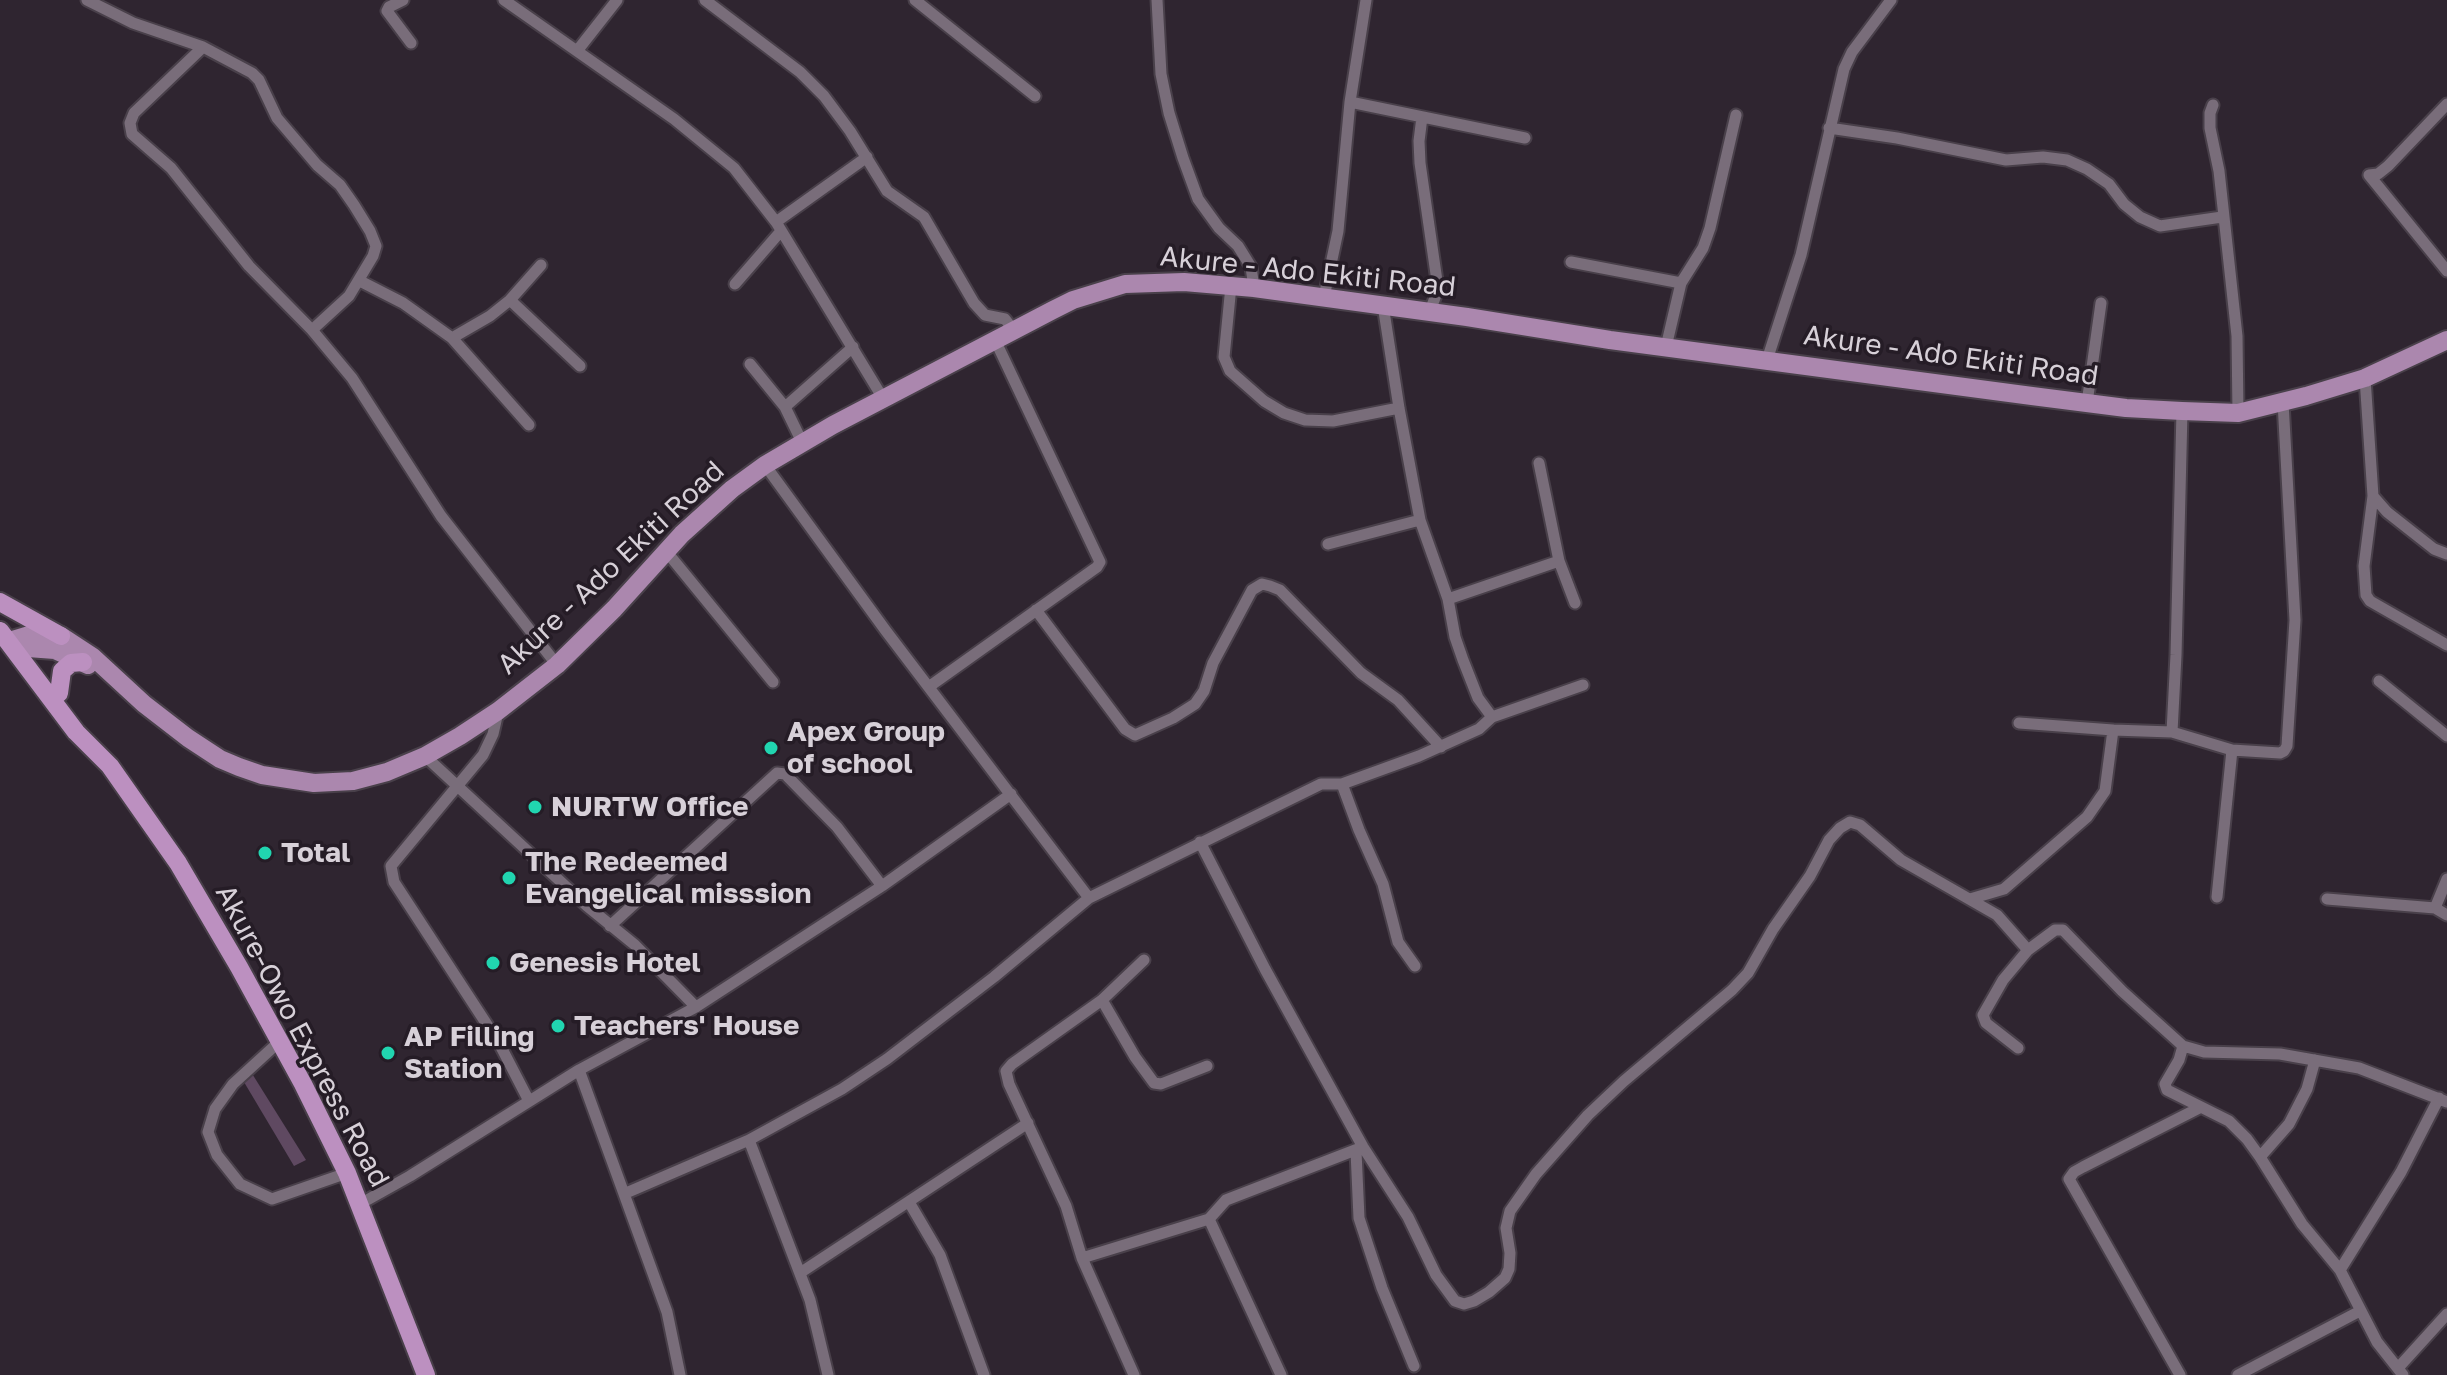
<!DOCTYPE html>
<html>
<head>
<meta charset="utf-8">
<style>
  body { margin:0 }
  canvas { display:block; background:#2f2530 }
</style>
</head>
<body>
<canvas width="2447" height="1375"></canvas>
<script>
const context = document.querySelector('canvas').getContext('2d');
context.lineJoin = 'round';
function fillPath(path, color) { context.fillStyle = color; context.fill(path, 'evenodd'); }
const poly = rows => new Path2D(rows.map(r => 'M' + r).join(''));
function strokePath(path, color, width, dash) { context.strokeStyle = color; context.lineWidth = width; context.lineCap = dash ? 'butt' : 'round'; context.setLineDash(dash || []); context.stroke(path); }
function label(font, color, halo, rows, align = 'center') {
  context.font = font + ' "Golos Text",sans-serif'; context.lineWidth = 7; context.setLineDash([]); context.textBaseline = 'middle'; context.strokeStyle = halo; context.fillStyle = color; for (const [text, x, y, turn = 0] of rows) {
    context.save(); context.translate(x, y); context.rotate((+turn || 0) * Math.PI / 180); context.textAlign = isNaN(turn) ? turn : align; if (halo) context.strokeText(text, 0, 0); context.fillText(text, 0, 0); context.restore();
  }
}
const green = poly([
  [251,1072,306,1160,294,1166,241,1077]
]);
const minor = poly([
  [87,0,133,23,203,47,252,73,259,80,277,118,317,165,340,185,354,205,370,231,376,246,373,256,349,296,312,330],
  [403,0,389,7,387,11,411,43],
  [504,0,674,119,734,168,776,222,884,400],
  [705,0,800,72,824,96,850,131,887,191,924,217,974,303,985,315,1005,319,1015,332],
  [915,0,1035,96],
  [1157,0,1161,74,1169,113,1183,158,1198,199,1219,228,1238,246,1251,267,1254,288],
  [203,47,134,113,130,123,132,134,171,168,249,266,312,330,352,378,441,516,557,665],
  [577,51,617,0],
  [1350,102,1525,138],
  [2447,104,2388,166,2378,174,2369,175,2447,271],
  [2213,105,2210,113,2210,128,2219,171,2237,336,2238,413],
  [1422,117,1419,141,1420,163,1437,281,1436,295,1430,311],
  [1829,128,1897,138,2006,160,2043,157,2067,160,2087,169,2109,184,2124,204,2140,217,2160,226,2222,217],
  [776,222,867,157],
  [1571,262,1681,283],
  [360,281,403,303,452,338,529,425],
  [735,284,781,231],
  [1231,286,1224,357,1230,371,1264,401,1284,413,1305,420,1333,421,1399,408],
  [1324,297,1338,231,1350,102,1366,0],
  [510,300,580,366],
  [1383,305,1399,408,1420,520,1448,599,1455,637,1463,660,1478,698,1492,717],
  [452,338,490,316,510,300,541,265],
  [1666,347,1681,283,1703,248,1710,228,1736,115],
  [1767,360,1801,255,1844,69,1852,52,1891,0],
  [750,364,785,407,802,442],
  [2365,378,2373,496,2364,566,2366,595,2370,601,2447,645],
  [2087,403,2101,303],
  [785,407,853,347],
  [1539,463,1559,561,1575,603],
  [765,465,886,631,1089,898],
  [2373,496,2387,512,2434,549,2447,554],
  [1328,544,1420,520],
  [666,551,773,682],
  [1448,599,1559,561],
  [1036,610,1125,729,1135,735,1173,718,1195,704,1204,691,1213,663,1252,590,1262,584,1270,586,1280,590,1361,673,1398,700,1441,747],
  [2379,681,2447,736],
  [930,686,1097,567,1100,562,996,342],
  [498,712,493,734,483,755,391,866,394,882,499,1043,529,1101],
  [2019,723,2113,730],
  [2172,732,2176,655,2182,411],
  [425,756,587,906,635,945,696,1007],
  [1342,784,1359,830,1383,884,1398,942,1415,966],
  [1200,842,1265,969,1363,1147,1408,1217,1436,1275,1455,1301,1464,1304,1474,1301,1489,1292,1505,1278,1509,1269,1510,1253,1506,1228,1510,1211,1536,1174,1588,1115,1624,1081,1732,990,1748,973,1773,929,1810,876,1829,840,1840,828,1850,822,1860,825,1901,860,1997,915,2028,950,2055,930,2063,930,2122,991,2183,1046,2204,1052,2280,1054,2359,1068,2447,1102],
  [2447,879,2435,908,2447,915],
  [2217,897,2232,750],
  [1970,899,2004,889,2087,817,2105,791,2113,730,2172,732,2232,750,2280,753,2284,751,2287,746,2295,620,2283,402],
  [2327,899,2435,908],
  [610,926,777,773,785,774,837,827,882,886],
  [1102,1000,1135,1057,1154,1083,1161,1084,1207,1066],
  [280,1041,233,1084,215,1109,208,1132,217,1155,240,1184,272,1199,347,1173],
  [2183,1046,2179,1060,2165,1084,2167,1090,2229,1121,2247,1139,2260,1157],
  [2018,1048,1986,1023,1983,1015,2003,980,2028,950],
  [2315,1060,2307,1089,2289,1124,2260,1157,2302,1224,2340,1270,2377,1342,2403,1375],
  [579,1070,667,1312,680,1375],
  [749,1140,810,1300,828,1375],
  [1356,1151,1359,1218,1382,1288,1414,1366],
  [626,1193,749,1140,842,1089,887,1059,994,977,1089,898,1321,784,1342,784,1419,756,1479,729,1492,717,1583,685],
  [909,1202,940,1255,984,1375],
  [360,1204,410,1176,579,1070,696,1007,882,886,1011,794],
  [1209,1219,1281,1375],
  [1082,1258,1209,1219,1226,1200,1363,1147],
  [2340,1270,2401,1172,2439,1098],
  [800,1273,1028,1123],
  [2398,1368,2447,1314],
  [1134,1375,1082,1258,1066,1206,1009,1084,1006,1071,1012,1064,1102,1000,1144,960],
  [2180,1375,2069,1179,2074,1172,2083,1167,2201,1107],
  [2238,1375,2360,1311]
]);
const primary = poly([
  [9,641,32,634,61,636,93,657,144,704,188,738,220,759,239,767,262,775,314,783,353,781,387,772,425,756,460,736,498,711,557,665,614,609,682,534,732,489,765,465,833,425,1053,310,1073,300,1125,284,1184,282,1254,288,1467,317,1610,340,2032,396,2126,408,2182,411,2238,413,2306,396,2365,378,2447,340],
  [17,652,28,648,55,650,88,665]
]);
const trunk = poly([
  [0,602,61,636],
  [0,631,76,732,110,766,178,863,239,967,303,1084,347,1173,426,1375],
  [59,693,62,671,71,663,83,662]
]);
const markers = [
  [771,748,8,"#21d5b0"],
  [535,807,8,"#21d5b0"],
  [265,853,8,"#21d5b0"],
  [509,878,8,"#21d5b0"],
  [493,963,8,"#21d5b0"],
  [558,1026,8,"#21d5b0"],
  [388,1053,8,"#21d5b0"]
];
const streetNames = [
  ["Akure - Ado Ekiti Road",1308,272,6],
  ["Akure - Ado Ekiti Road",1951,356,8],
  ["Akure - Ado Ekiti Road",611,568,-43],
  ["Akure-Owo Express Road",302,1036,62]
];
const poiNames = [
  ["Apex Group",787,732],
  ["of school",787,764],
  ["NURTW Office",551,807],
  ["Total",281,853],
  ["The Redeemed",525,862],
  ["Evangelical misssion",525,894],
  ["Genesis Hotel",509,963],
  ["Teachers' House",574,1026],
  ["AP Filling",404,1037],
  ["Station",404,1069]
];
fillPath(green, '#5f4961');
strokePath(minor, '#49404a', 15);
strokePath(primary, '#49404a', 22);
strokePath(trunk, '#49404a', 22);
strokePath(minor, '#796d7a', 11);
strokePath(primary, '#ab87ae', 18);
strokePath(trunk, '#bc90c0', 18);
for (const [x, y, r, color] of markers) { const dot = new Path2D(); dot.arc(x, y, r, 0, 2 * Math.PI); context.fillStyle = color; context.fill(dot); strokePath(dot, '#251c26', 3); }
label('28px', '#d7d0d8', '#251c26', streetNames);
label('bold 28px', '#d7d0d8', '#251c26', poiNames, 'left');
</script>
</body>
</html>
